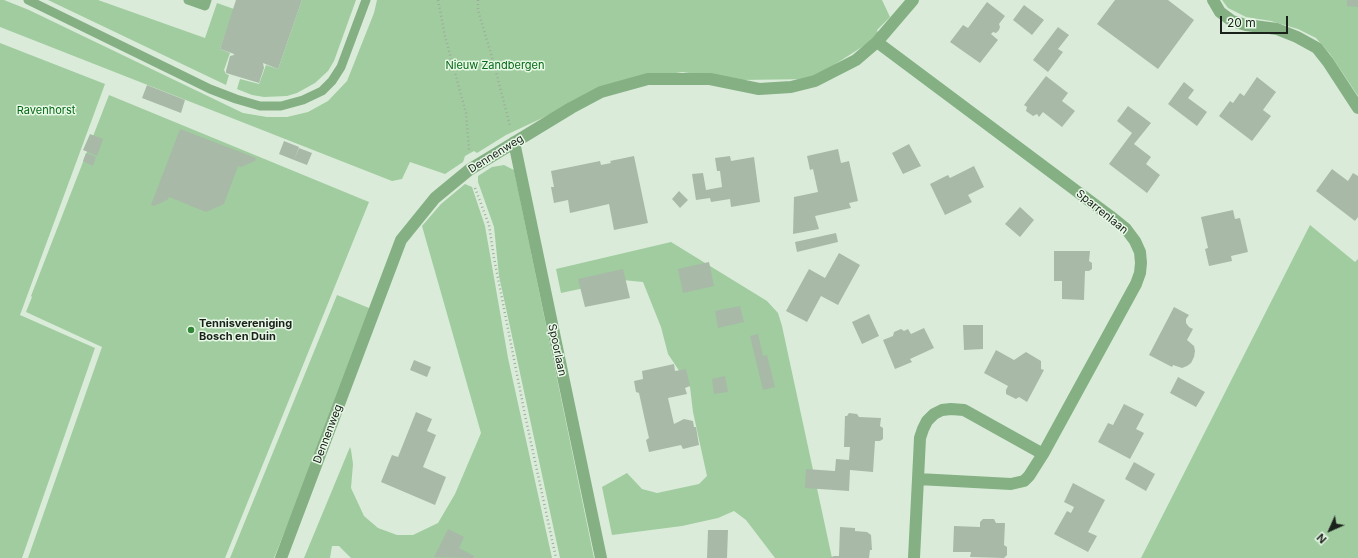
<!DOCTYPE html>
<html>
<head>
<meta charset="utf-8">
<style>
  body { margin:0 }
  #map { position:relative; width:1358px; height:558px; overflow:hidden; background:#daecd9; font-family:Inter,sans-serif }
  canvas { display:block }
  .north { position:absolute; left:1310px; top:510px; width:40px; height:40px; -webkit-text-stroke:3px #e7f9e6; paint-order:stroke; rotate:225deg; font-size:11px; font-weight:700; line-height:16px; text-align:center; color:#1a201a }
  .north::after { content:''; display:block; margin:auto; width:14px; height:18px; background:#1a201a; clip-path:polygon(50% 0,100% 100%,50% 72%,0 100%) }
  .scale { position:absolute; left:1220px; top:16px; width:68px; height:18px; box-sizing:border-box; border:2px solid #1a201a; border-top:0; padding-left:5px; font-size:12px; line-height:14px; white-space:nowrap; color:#1a201a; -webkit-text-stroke:3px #e7f9e6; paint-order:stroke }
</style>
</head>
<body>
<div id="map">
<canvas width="1358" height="558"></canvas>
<div class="north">N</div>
<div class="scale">20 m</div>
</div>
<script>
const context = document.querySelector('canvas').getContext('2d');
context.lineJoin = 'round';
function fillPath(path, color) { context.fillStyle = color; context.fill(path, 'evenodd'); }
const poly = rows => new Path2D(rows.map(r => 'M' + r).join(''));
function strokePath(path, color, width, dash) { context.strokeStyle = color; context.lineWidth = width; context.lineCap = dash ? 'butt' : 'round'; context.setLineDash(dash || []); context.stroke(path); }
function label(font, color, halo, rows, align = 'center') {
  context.font = font + ' Inter,sans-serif'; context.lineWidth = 3; context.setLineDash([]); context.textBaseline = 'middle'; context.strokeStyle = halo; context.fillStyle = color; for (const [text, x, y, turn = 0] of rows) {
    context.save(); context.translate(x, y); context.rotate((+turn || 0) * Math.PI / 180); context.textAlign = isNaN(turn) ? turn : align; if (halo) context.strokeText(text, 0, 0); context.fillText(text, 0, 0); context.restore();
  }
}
const green = poly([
  [0,0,4,0,29,10,243,113,267,117,287,117,308,112,328,101,347,81,374,13,377,0,882,0,890,17,877,30,879,36,812,79,740,80,682,72,617,83,506,135,477,153,474,151,465,156,463,162,445,174,410,162,402,179,392,181,0,27],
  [48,0,98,0,205,38,217,3,234,9,220,49,230,53,224,70,226,74,229,75,226,85],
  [302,0,356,0,334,61,328,71,315,83,297,93,287,96,264,97,252,95,237,89,240,79,259,84,266,65,278,69],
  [1222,0,1358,0,1358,96,1330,54,1316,38,1298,29,1271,21,1246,17,1228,8],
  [0,43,105,84,20,315,95,348,22,558,0,558],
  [109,95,369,202,225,558,28,558,102,347,26,312,32,297,31,296],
  [504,165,514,170,594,558,560,558,499,276,494,227,478,182,478,176,492,167],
  [465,184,472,187,485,226,508,358,552,558,351,558,339,546,332,546,330,558,304,558,350,447,351,450,353,464,351,488,364,516,378,528,397,535,413,535,438,523,455,494,481,433,422,226,441,204],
  [1310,225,1355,262,1358,259,1358,558,1141,558],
  [671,242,767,301,778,313,782,326,832,558,775,558,746,520,734,511,718,518,682,526,612,535,602,487,627,473,642,489,657,493,699,484,707,476,693,412,690,387,668,354,661,327,643,282,622,280,561,293,556,269],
  [337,295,374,310,361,344,274,558,230,558]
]);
const building = poly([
  [236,0,302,0,278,69,263,63,264,68,259,83,226,73,226,71,230,56,234,55,234,54,220,49],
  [1115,0,1168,0,1194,20,1158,69,1097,24],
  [1347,0,1358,0,1358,7,1347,6],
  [987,2,1005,16,999,24,1000,27,999,30,996,33,993,32,991,34,998,40,980,63,950,42,963,25,968,28],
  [1024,5,1044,20,1032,35,1013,20],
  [1058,27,1069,35,1058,49,1063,52,1048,72,1033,60],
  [1046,76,1068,93,1062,101,1075,111,1062,127,1043,112,1039,117,1037,114,1033,116,1026,111,1027,107,1024,105],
  [1257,77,1276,92,1263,110,1271,116,1252,141,1219,116,1230,101,1233,103,1240,93,1244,96],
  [1184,82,1194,90,1188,98,1207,112,1197,126,1168,104],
  [147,85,185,100,181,113,142,98],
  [1128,106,1151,123,1134,144,1151,157,1146,164,1160,175,1147,193,1109,164,1132,133,1117,121],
  [180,129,256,158,255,161,241,167,238,166,224,204,206,212,169,197,167,200,154,206,151,205],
  [90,134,103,139,97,156,83,150],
  [284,141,299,147,294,160,279,154],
  [909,144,921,166,903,174,892,153],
  [299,148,312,153,307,165,294,160],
  [838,149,841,163,849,161,858,201,849,203,851,208,815,216,819,229,793,234,794,197,818,192,813,169,810,170,807,156],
  [86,153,96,157,93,166,83,161],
  [634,156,648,223,614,230,609,204,570,213,568,200,554,203,551,187,554,187,551,171,600,161,601,165,611,163,610,161],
  [730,156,731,161,754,157,760,202,731,207,730,199,711,202,710,198,696,200,692,174,703,173,706,190,722,187,720,171,717,171,715,158],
  [974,166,984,187,968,195,972,202,945,215,930,184,948,175,950,178],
  [1332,169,1348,181,1353,173,1358,176,1358,217,1355,221,1316,191],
  [679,191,688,200,680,208,672,199],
  [1020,207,1034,220,1020,237,1005,224],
  [1233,210,1235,219,1240,218,1248,252,1231,256,1232,261,1209,266,1205,249,1208,248,1201,217],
  [836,233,838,242,797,252,795,242],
  [1054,251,1090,251,1089,261,1092,263,1092,269,1089,271,1085,271,1084,300,1062,299,1062,281,1054,281],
  [839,253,860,265,838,305,821,296,807,322,786,311,809,269,825,278],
  [709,262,714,286,683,293,678,269],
  [623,269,630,298,585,307,578,279],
  [740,306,744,322,718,328,715,311],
  [1174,307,1189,315,1186,319,1186,323,1189,327,1193,329,1187,340,1194,346,1195,351,1194,357,1191,363,1187,366,1182,368,1173,365,1172,367,1149,355],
  [869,314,879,336,862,344,852,322],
  [963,325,983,325,983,349,964,350],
  [924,328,934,348,910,359,912,362,895,369,883,340,893,336,894,332,901,329,904,331,908,329,911,334],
  [758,334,763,356,767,355,775,387,763,390,750,336],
  [996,350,1014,360,1026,352,1041,361,1041,369,1044,370,1027,402,1019,397,1016,399,1006,394,1006,390,1008,386,984,373],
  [414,360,431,367,427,377,410,370],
  [674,364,675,371,686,369,690,386,685,388,687,394,668,398,674,424,684,419,693,421,694,427,696,427,699,445,683,449,681,445,649,452,646,440,649,438,644,416,639,393,636,392,634,381,643,379,642,371],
  [725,376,728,392,714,394,712,379],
  [1178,377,1205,392,1196,407,1170,393],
  [1124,404,1144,414,1136,429,1144,433,1130,459,1098,442,1108,423,1113,425],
  [416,412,432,419,427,431,436,435,423,467,446,477,435,505,381,482,392,455,398,457],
  [849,413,857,414,859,417,881,418,880,426,883,428,883,439,880,441,875,441,873,472,850,470,849,491,805,488,806,469,835,471,836,459,849,460,850,447,844,447,845,416,847,416],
  [1134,462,1155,474,1146,491,1125,479],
  [1073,483,1105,500,1088,532,1097,536,1088,552,1054,534,1067,511,1071,513,1074,507,1064,502],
  [983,519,994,519,996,523,1005,523,1004,545,1007,547,1007,555,1004,558,970,557,971,552,953,552,954,526,980,527,980,522],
  [840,527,855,528,855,531,867,532,871,535,872,550,870,550,869,558,829,558,834,556,839,556],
  [448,529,464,537,459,548,474,556,473,558,434,557],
  [708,530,728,530,727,558,707,558]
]);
const path = poly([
  [438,0,445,36,466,113,469,150],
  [478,0,478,10,494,64,510,126],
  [475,188,489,225,494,258,525,415,556,558]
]);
const service = poly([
  [28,0,210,89,236,99,260,106,281,106,303,100,322,91,332,81,341,67,366,0],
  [188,0,205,6,207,0]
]);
const minor = poly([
  [1213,0,1220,12,1232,21,1246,25,1277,29,1297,37,1317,48,1328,62,1358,108],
  [877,42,1110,216,1126,229,1135,241,1140,252,1141,263,1140,273,1136,284,1043,454,1029,476,1024,481,1011,484,918,479,920,438,923,429,927,421,934,414,942,410,951,409,964,410,1043,454],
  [514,142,601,558],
  [281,558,401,240,435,198,469,170,571,108,601,92,648,79,710,79,759,89,791,87,815,81,856,60,877,42,913,0],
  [914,558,918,479]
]);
const markers = [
  [191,330,4,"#318735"]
];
const parkNames = [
  ["Nieuw Zandbergen",495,66],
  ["Ravenhorst",46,111]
];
const streetNames = [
  ["Dennenweg",496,154,-32],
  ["Sparrenlaan",1102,212,39],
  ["Spoorlaan",557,350,78],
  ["Dennenweg",328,434,-69]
];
const poiNames = [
  ["Tennisvereniging",199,324],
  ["Bosch en Duin",199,337]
];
fillPath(green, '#a0cc9f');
fillPath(building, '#a8b9a7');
strokePath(path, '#9eac9d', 2.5, [1, 3]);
strokePath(service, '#85b084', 9);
strokePath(minor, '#85b084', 12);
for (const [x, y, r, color] of markers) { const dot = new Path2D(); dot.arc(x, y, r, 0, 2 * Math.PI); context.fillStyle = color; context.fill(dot); strokePath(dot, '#e7f9e6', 1.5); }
label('11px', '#066715', '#e7f9e6', parkNames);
label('11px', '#1a201a', '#e7f9e6', streetNames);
label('bold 11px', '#1a201a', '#e7f9e6', poiNames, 'left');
</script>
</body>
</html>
